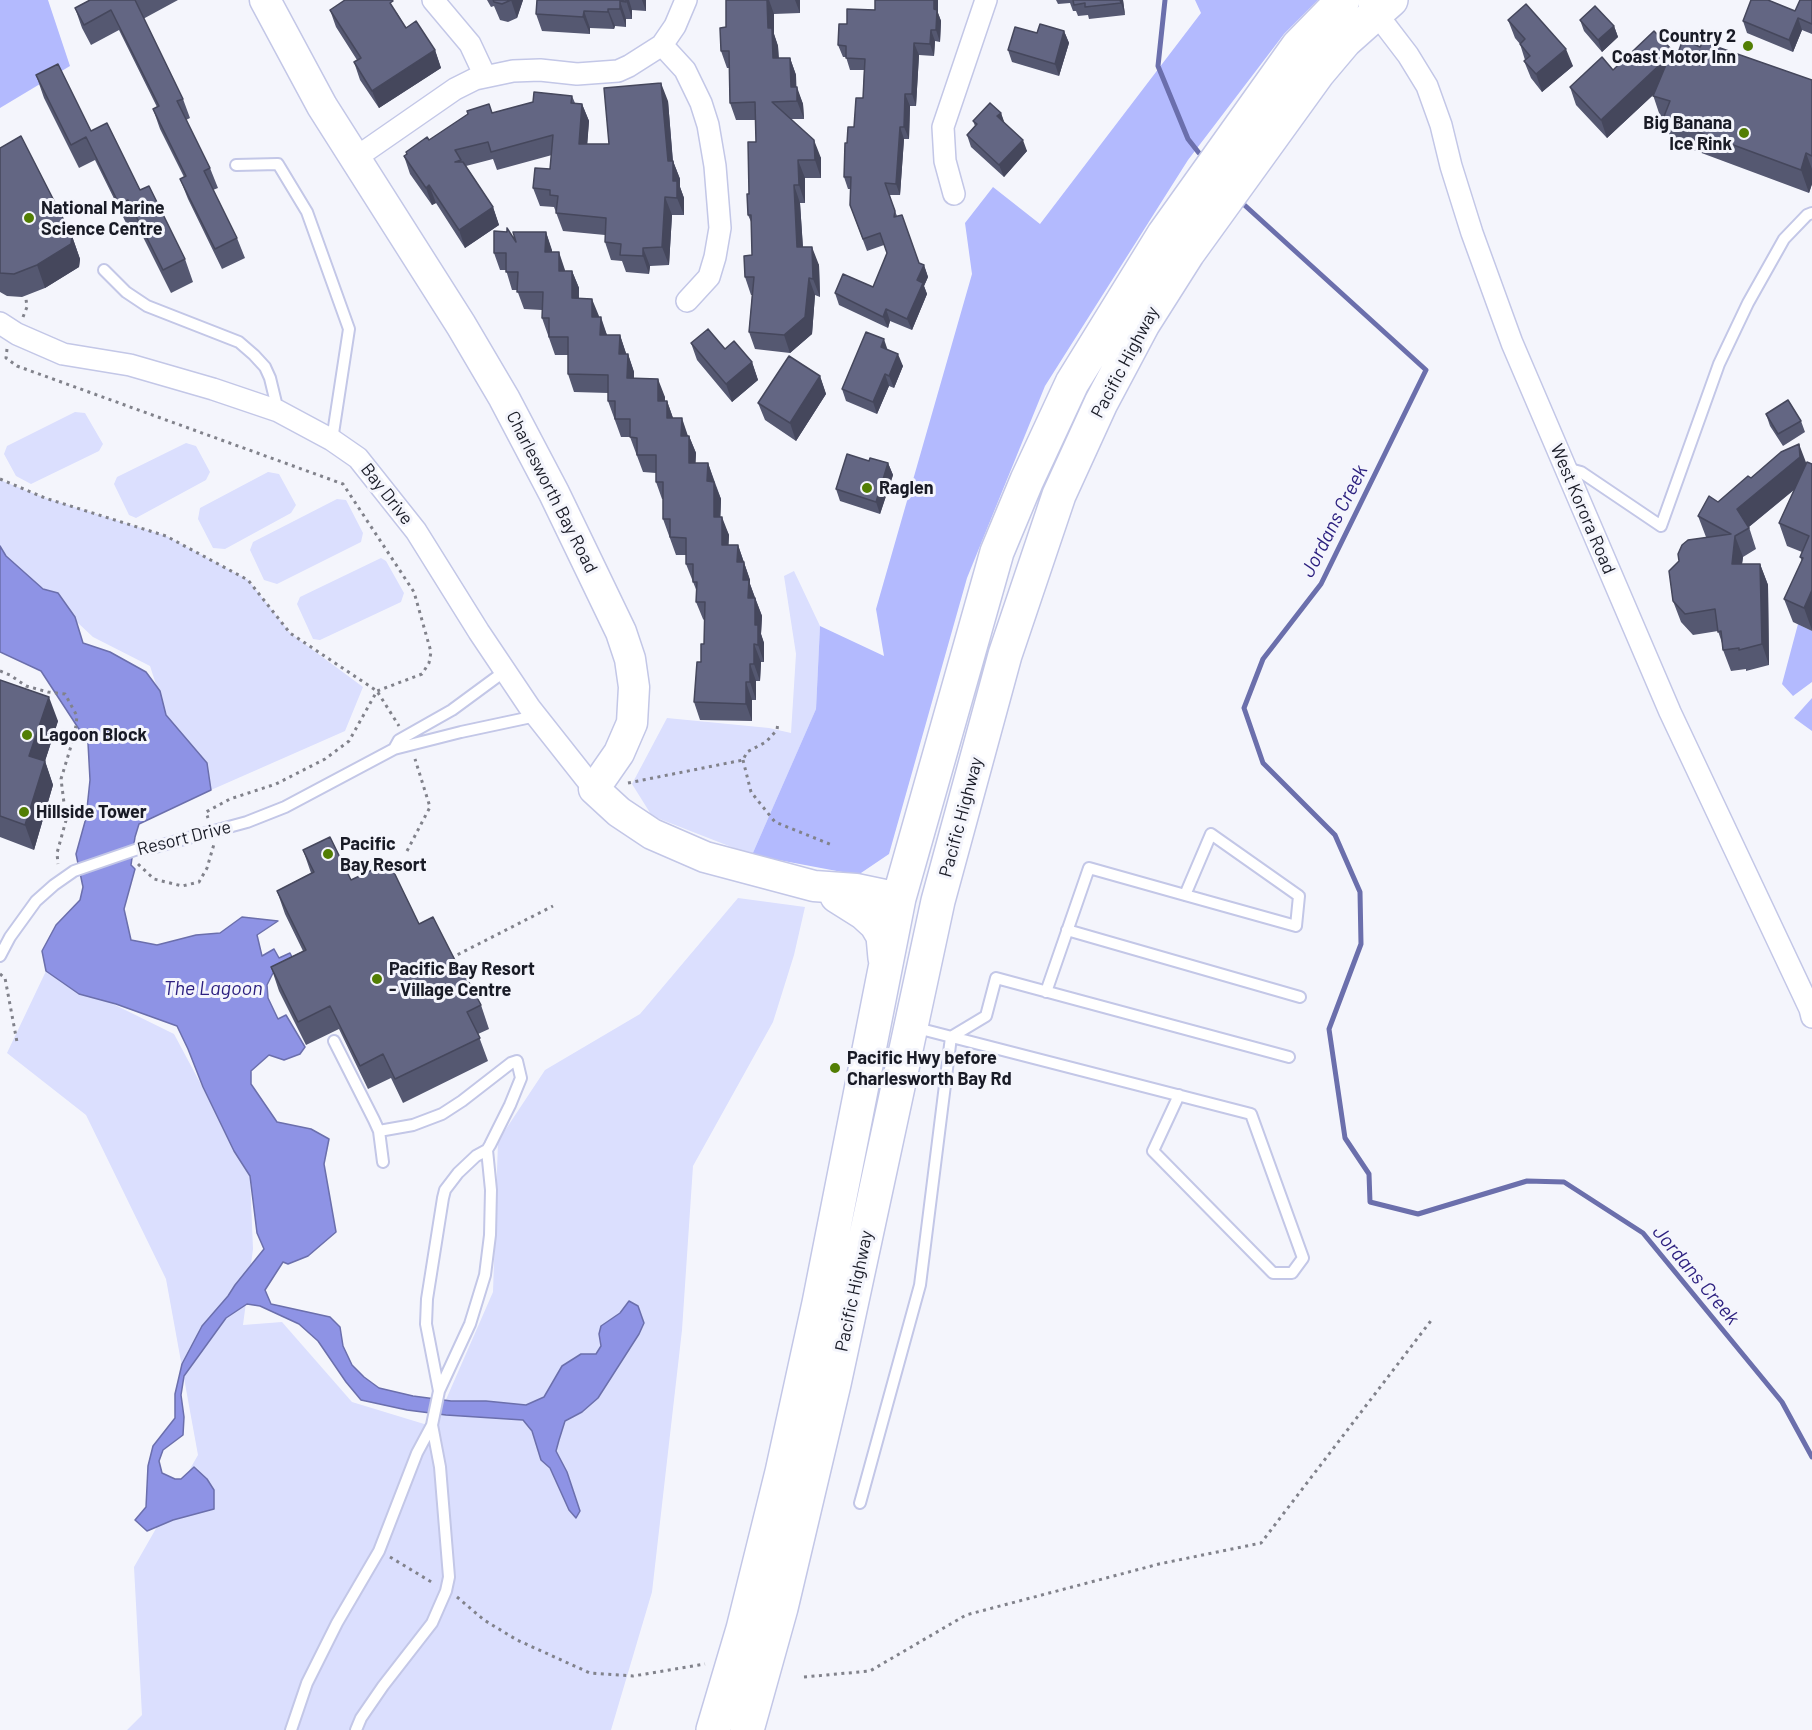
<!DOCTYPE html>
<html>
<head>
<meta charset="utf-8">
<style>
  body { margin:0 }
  canvas { display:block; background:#f4f5fc }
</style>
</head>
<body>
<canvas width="1812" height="1730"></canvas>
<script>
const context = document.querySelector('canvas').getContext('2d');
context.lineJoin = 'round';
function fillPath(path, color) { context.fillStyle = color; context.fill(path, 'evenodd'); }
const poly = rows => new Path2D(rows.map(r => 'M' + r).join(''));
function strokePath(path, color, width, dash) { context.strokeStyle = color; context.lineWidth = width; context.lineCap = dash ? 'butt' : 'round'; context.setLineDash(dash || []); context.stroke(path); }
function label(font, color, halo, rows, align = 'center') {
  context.font = font + ' Barlow,sans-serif'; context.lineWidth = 6; context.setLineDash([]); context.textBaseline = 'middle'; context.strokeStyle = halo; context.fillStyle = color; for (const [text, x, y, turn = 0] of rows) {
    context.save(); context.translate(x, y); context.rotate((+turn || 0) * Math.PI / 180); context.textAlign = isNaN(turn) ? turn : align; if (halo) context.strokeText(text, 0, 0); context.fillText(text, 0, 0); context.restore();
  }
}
const green = poly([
  [75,412,85,413,103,444,99,451,31,484,16,476,4,454,7,446],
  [186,443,196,446,210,472,206,480,136,518,129,515,114,484,117,477],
  [268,472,279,474,296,505,291,513,225,549,213,548,198,519,200,508],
  [0,480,45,498,166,536,248,580,290,633,363,687,345,731,211,790,207,763,166,715,150,666,93,637,6,556,0,546],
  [337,499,346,500,363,533,361,542,277,584,264,580,250,550,253,542],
  [381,558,386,561,404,593,401,602,320,640,313,639,297,604,300,597],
  [794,571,820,626,816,709,752,855,652,816,632,784,667,718,769,728,791,733,796,654,784,576],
  [738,898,805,907,794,955,773,1022,693,1166,682,1330,652,1592,611,1730,127,1730,142,1715,134,1567,198,1455,166,1279,86,1115,7,1053,46,971,174,1034,250,1176,253,1249,243,1325,282,1322,352,1402,434,1427,493,1292,498,1141,545,1070,640,1014]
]);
const forest = poly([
  [0,0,48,0,70,66,0,108],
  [1195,0,1318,0,1284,34,1188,160,1045,386,967,578,889,854,858,875,752,855,816,709,820,626,884,656,876,609,972,274,965,223,993,187,1040,224,1201,13],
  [1798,624,1812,631,1812,682,1793,696,1782,684],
  [1812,698,1812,731,1794,718]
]);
const water = poly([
  [0,546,6,556,43,589,58,593,75,617,83,643,110,652,146,672,160,691,166,715,207,763,211,790,139,824,135,837,131,865,135,869,124,909,131,940,157,945,196,935,220,933,242,917,278,921,257,935,262,956,274,949,279,958,290,953,302,977,273,973,267,985,268,998,278,1019,286,1015,305,1047,300,1054,284,1060,269,1055,251,1071,251,1084,277,1122,311,1129,329,1139,324,1164,336,1232,308,1256,288,1264,283,1262,265,1290,271,1304,330,1317,340,1327,343,1346,352,1365,364,1377,379,1388,413,1396,451,1401,486,1401,526,1405,544,1397,562,1366,581,1354,596,1354,601,1346,599,1334,601,1326,620,1313,629,1301,638,1306,644,1323,639,1334,598,1398,582,1412,565,1421,559,1440,556,1451,567,1472,580,1511,576,1518,569,1510,550,1468,541,1460,532,1431,523,1420,446,1415,407,1410,361,1400,346,1382,318,1341,299,1324,260,1306,247,1304,226,1318,184,1376,181,1395,184,1417,183,1435,163,1450,159,1461,162,1473,175,1479,181,1479,194,1467,207,1479,214,1490,214,1509,173,1520,147,1531,135,1520,146,1507,148,1466,153,1446,175,1418,175,1394,182,1364,202,1326,228,1296,235,1285,264,1249,257,1233,250,1176,234,1151,203,1087,188,1049,177,1026,116,1004,79,994,46,971,42,951,56,925,80,900,83,887,76,854,86,818,90,780,88,743,41,671,0,652,0,546]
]);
const stream = poly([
  [1165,0,1158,66,1188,139,1199,153],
  [1240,201,1426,370,1321,584,1263,659,1244,708,1263,763,1335,835,1360,892,1361,944,1329,1029,1345,1138,1369,1174,1370,1202,1418,1214,1527,1181,1564,1182,1643,1233,1782,1402,1812,1457]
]);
const path = poly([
  [23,317,27,307,26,299],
  [7,349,6,358,17,366,343,484,414,592,431,652,429,663,422,674,377,691,349,741,325,759,276,784,230,799,206,812,208,818],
  [0,479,45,498,166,536,248,580,290,633,377,691,399,726],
  [0,671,10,675,26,686,48,692,65,694,77,716,75,733,61,779,64,803,68,813,57,853,58,864],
  [743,760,751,792,775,822,832,845],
  [628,783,743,760,747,752,766,742,777,730,778,722],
  [407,851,430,807,415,759],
  [138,864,154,879,182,886,199,882,207,868,214,844],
  [451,958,553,906],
  [0,974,5,978,17,1042],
  [390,1557,433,1583],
  [457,1597,484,1620,517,1640,590,1673,633,1676,705,1664],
  [804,1677,870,1671,966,1615,1159,1564,1261,1543,1433,1318]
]);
const lane = poly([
  [236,165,278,164,307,212,349,329,332,440],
  [104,270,126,292,147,306,239,342,254,355,265,367,270,378,278,411],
  [1566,468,1581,472,1661,526,1719,364,1748,303,1784,239,1807,215,1812,213],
  [394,749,399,740,452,710,505,671],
  [1067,930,1300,997],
  [0,956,10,937,36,901,54,885,74,871,138,849,155,847,247,822,285,807,394,749,461,732,536,716],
  [1046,992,1089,868,1185,895,1296,926,1299,896,1211,834,1185,895],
  [913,1027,1251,1114,1303,1258,1292,1273,1273,1273,1153,1151,1179,1095],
  [334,1041,374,1120,379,1131,383,1162],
  [379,1131,413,1125,442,1114,462,1101,511,1063,517,1061,521,1078,510,1105,490,1145,487,1150,476,1156,458,1173,445,1190,443,1198,427,1299,426,1324,439,1391],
  [860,1503,920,1285,951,1037,986,1016,996,978,1289,1057],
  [291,1730,307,1683,337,1623,379,1551,417,1453,432,1425],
  [356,1730,361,1718,383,1686,432,1623,446,1591,449,1577,440,1467,432,1425,439,1391,470,1324,485,1275,490,1235,491,1190,487,1150]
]);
const street = poly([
  [433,0,470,44,485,76],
  [1369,4,1408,55,1427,86,1441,125,1451,166,1472,233,1512,343,1670,712,1810,1009,1812,1017],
  [662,45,685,70,701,103,708,125,715,166,720,228,715,257,709,277,687,301],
  [354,159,455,89,475,79,513,71,540,70,577,74,618,71,629,66,662,45,675,26,686,0],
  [954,194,945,161,943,127,986,0],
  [0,323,17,334,63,354,130,365,213,389,278,411,332,440,358,458,416,531,479,632,530,708,594,789]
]);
const secondary = poly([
  [265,0,322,106,461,325,504,398,554,493,621,632,630,659,634,687,632,723,619,753,594,789,619,812,652,834,705,857,814,886,856,889,899,898]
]);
const highway = poly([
  [837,896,864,913,876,924,883,936,885,958],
  [713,1730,743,1629,782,1472,819,1303,899,898,997,552,1027,480,1072,383,1164,234,1298,46,1343,0],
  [747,1730,781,1608,834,1384,938,901,1005,655,1059,495,1101,403,1143,324,1188,253,1318,73,1345,41,1391,0]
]);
const wall = poly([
  [90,0,178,0,143,19,183,99,190,118,186,120,210,168,218,188,213,190,237,238,245,258,222,269,188,199,180,179,184,177,160,129,153,109,157,107,119,30,91,45,82,28,75,8],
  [487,0,523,0,517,18,508,22,500,20,494,6,491,7],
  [537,0,646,0,646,11,632,10,632,19,626,19,626,27,615,26,614,29,590,28,590,34,542,31,536,14],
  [726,0,800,0,800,13,774,14,774,34,778,46,779,58,790,58,796,75,796,87,803,104,804,119,791,119,821,158,821,178,805,178,805,203,800,203,803,247,819,265,820,297,815,295,812,334,790,353,755,349,749,332,752,295,751,295,745,277,752,255,752,224,748,215,749,194,756,142,756,120,736,120,730,103,729,68,727,68,721,51,726,27],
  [875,0,938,0,938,13,941,21,940,42,935,41,934,56,919,55,916,106,910,106,909,139,904,139,900,195,889,195,897,216,919,263,924,265,928,277,924,286,927,294,912,330,890,321,888,328,839,305,835,293,873,287,887,253,884,245,867,251,850,205,851,189,848,189,844,177,847,143,854,127,863,98,864,70,850,70,846,57,843,57,838,45,847,24,875,10],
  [1056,0,1123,0,1125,15,1089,19,1088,15,1078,16,1076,11,1073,11,1070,3,1058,4],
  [1812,0,1812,34,1802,30,1793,52,1747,33,1743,21,1795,11],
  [330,10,397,13,406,28,435,50,441,68,379,108,360,80,354,62,357,60,336,27],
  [1508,20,1573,66,1542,92,1531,78,1524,61,1525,60,1520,44,1515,38],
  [1580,20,1614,26,1618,37,1602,52,1584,31],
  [1064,31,1069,43,1059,76,1012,62,1008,50,1037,33],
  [1700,47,1812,80,1812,184,1809,193,1672,142,1664,120,1661,119,1653,95,1607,138,1576,105,1570,87,1613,70,1672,50,1678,53],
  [36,75,91,131,140,190,185,259,193,282,171,293,136,223,128,227,95,160,79,168,44,98],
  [572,96,575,103,582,104,589,121,587,144,609,144,668,101,673,161,680,179,680,187,684,198,684,215,672,215,669,265,650,266,649,274,626,272,622,261,611,260,605,242,605,235,563,231,554,207,540,206,533,188,550,169,552,155,497,170,493,159,466,166,493,207,499,225,465,248,436,203,432,205,410,174,404,156,407,155,406,152,429,140,492,113],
  [1001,113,1004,123,1027,151,1004,177,971,147,967,135,975,126,973,121],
  [0,148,72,236,80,259,79,267,45,288,22,297,7,296,0,292],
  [546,232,552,252,565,271,572,271,579,288,579,298,599,317,607,335,620,335,626,354,628,354,634,372,634,379,665,397,665,401,667,401,673,418,688,436,689,436,696,453,695,463,708,463,721,499,720,517,729,535,728,545,738,545,750,580,750,584,762,616,761,634,764,643,764,662,761,662,760,681,756,681,756,700,752,700,752,721,700,720,694,702,704,644,704,620,703,619,696,602,697,592,686,564,686,555,676,555,663,519,663,499,662,499,656,482,656,473,643,472,630,437,621,437,608,401,608,393,574,392,568,374,568,355,555,355,542,318,542,310,524,309,517,290,512,290,506,270,500,270,494,253,516,242],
  [691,343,725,349,752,362,758,380,732,402,697,360],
  [888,350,903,366,894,388,889,386,877,414,846,401,842,389],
  [820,376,826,394,796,441,765,420,758,403],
  [1766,414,1801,421,1805,432,1783,446,1770,426],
  [888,463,893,475,880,514,840,501,836,489],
  [1806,463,1812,464,1812,631,1793,622,1784,599,1802,561,1800,557,1802,552,1787,546,1779,523,1794,490,1749,527,1756,549,1743,557,1742,564,1760,564,1768,585,1769,665,1746,671,1746,669,1731,671,1723,650,1722,643,1718,631,1693,635,1681,622,1673,601,1706,537,1698,516,1751,478],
  [0,680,58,721,45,761,53,785,34,850,0,837],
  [303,850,419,924,461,972,481,1005,489,1029,478,1034,488,1061,403,1103,391,1078,368,1089,339,1029,306,1045,279,991,271,967,303,951,285,914,277,891,311,873]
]);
const shadedWall = poly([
  [511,0,523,0,517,18],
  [626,0,629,0,632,10,632,19],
  [642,0,646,0,646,11],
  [767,0,769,0,774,14,774,34,778,46,779,75,773,58,768,28],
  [795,0,800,0,800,13],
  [934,0,938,0,938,13,941,21,940,42,936,30],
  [1120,0,1123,0,1125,15],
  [620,1,626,19,626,27,620,9],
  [608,9,615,26,614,29,608,12],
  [584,11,590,28,590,34,583,17],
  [1798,18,1802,30,1793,52,1789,40],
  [1614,26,1618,37,1602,52,1598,40],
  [931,30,935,41,934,56,930,44],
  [1064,31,1069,43,1059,76,1055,64],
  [914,43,919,55,916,106,912,94],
  [1566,49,1573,66,1542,92,1536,74],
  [435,50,441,68,379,108,372,91],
  [1674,52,1680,70,1607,138,1601,120],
  [790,58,796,75,797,101,791,87],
  [661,83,668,101,673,164,673,161,680,179,680,187,684,198,684,215,677,198,668,161],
  [797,87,803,104,804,119,797,101],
  [905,94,910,106,909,139,904,127],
  [582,104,589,121,586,162,579,144],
  [1001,113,1005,124,997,116],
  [900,127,904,139,900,195,896,184],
  [814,140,821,158,821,178,815,160],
  [1023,140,1027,151,1004,177,999,165],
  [1806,153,1812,169,1812,184,1809,193,1801,170],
  [798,160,805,178,805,203,799,185],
  [429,185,436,203,432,205,426,188],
  [794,185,800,203,804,265,797,247],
  [665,197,672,215,669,265,662,247],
  [493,207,499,225,465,248,459,230],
  [546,232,552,250,552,270,545,252],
  [72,236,80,259,79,267,45,288,37,265],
  [812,247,819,265,820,297,813,279],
  [643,248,650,266,649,274,643,256],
  [559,252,565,270,565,288,559,271],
  [924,265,928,277,924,286,927,294,912,330,907,319,917,280],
  [572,271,579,288,578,316,572,298],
  [809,278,815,295,812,334,790,353,784,335],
  [592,299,599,316,598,334,592,317],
  [886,309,890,321,888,328,883,317],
  [601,317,607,335,606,352,600,335],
  [620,335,626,353,626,372,619,354],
  [884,339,888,351,881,347],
  [628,354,634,372,634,396,627,378],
  [898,354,903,366,894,388,889,376],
  [752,362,758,380,732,402,726,384],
  [885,374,889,386,877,414,873,402],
  [820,376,826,394,796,441,790,423],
  [658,379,665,397,664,418,658,401],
  [667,401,673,418,667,418],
  [682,418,688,436,681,436],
  [689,436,696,453,695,480,689,463],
  [1799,444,1807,465,1808,478,1745,530,1737,509],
  [708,463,714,481,714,499,707,481],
  [888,463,893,475,880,514,876,502],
  [714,482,721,499,720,535,714,517],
  [722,517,729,535,728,562,722,545],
  [1735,536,1743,557,1739,585,1732,564],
  [738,545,750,580,750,584,755,598,755,616,737,562],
  [1760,564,1768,585,1769,665,1762,644],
  [1812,590,1812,630,1804,608],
  [755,598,762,616,761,634,764,643,764,662,758,645,755,625],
  [754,644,761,662,760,681,754,664],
  [750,664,756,681,756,700,750,682],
  [746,682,752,700,752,721,746,704],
  [49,697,58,721,45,761,53,785,34,850,25,825,29,756]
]);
const building = poly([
  [90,0,135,0,183,99,177,101,210,168,204,171,237,238,215,249,180,179,186,176,153,109,159,106,111,10,84,25,75,8,90,0],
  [345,0,392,0,393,1,390,3,406,28,416,21,435,50,372,91,354,62,361,58,330,10,345,0],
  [493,0,511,0,502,4,494,2,493,0],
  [537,0,626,0,626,2,620,1,620,9,608,9,608,12,584,11,583,17,536,14,537,0],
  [726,0,767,0,768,28,772,28,773,58,790,58,791,87,797,87,797,101,772,102,814,140,815,160,798,160,799,185,794,185,797,247,812,247,813,279,809,278,805,317,784,335,749,332,754,277,745,277,744,256,752,255,751,215,748,215,747,194,749,194,748,142,756,142,755,102,730,103,729,51,721,51,720,28,726,27,726,0],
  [875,0,934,0,934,9,937,10,936,30,931,30,930,44,914,43,912,94,905,94,904,127,900,127,896,184,885,183,895,211,894,217,902,215,919,263,924,265,917,280,923,283,907,319,886,309,883,317,835,293,843,274,873,287,887,253,880,233,863,239,850,205,851,177,844,177,845,143,847,143,848,127,854,127,856,98,863,98,865,59,846,58,846,46,838,45,839,24,847,24,847,9,875,10,875,0],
  [1073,0,1120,0,1121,3,1085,7,1085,3,1074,5,1073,0],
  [1751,0,1768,0,1795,11,1800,0,1812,0,1812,24,1798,18,1789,40,1743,21,1751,0],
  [1526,4,1566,49,1536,74,1524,61,1530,56,1520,44,1525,39,1508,20,1526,4],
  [1595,6,1614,26,1598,40,1580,20,1595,6],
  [1040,24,1064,31,1055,64,1008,50,1015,27,1037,33,1040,24],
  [1654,31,1672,50,1669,56,1601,120,1570,87,1602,57,1613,70,1654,31],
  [1683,39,1700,47,1703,42,1812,80,1812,156,1806,153,1801,170,1663,119,1670,101,1653,96,1673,48,1678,53,1683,39],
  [58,64,91,131,107,123,140,190,149,186,185,259,163,270,128,200,119,204,86,137,71,145,36,75,58,64],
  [661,83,668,161,673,161,673,181,677,181,677,198,665,197,662,247,643,248,643,256,620,255,621,244,605,242,606,218,556,213,558,196,550,195,550,190,533,188,535,168,550,169,553,135,491,152,488,142,455,150,461,160,455,162,463,162,493,207,459,230,429,185,426,188,404,156,407,154,406,152,427,137,429,140,468,114,467,111,489,104,492,113,533,102,534,92,572,96,571,103,582,104,579,144,609,144,604,88,661,83],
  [990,103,1001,113,997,116,1023,140,999,165,967,135,977,124,973,121,990,103],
  [21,136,72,236,71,244,37,265,14,274,0,273,0,148,21,136],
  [507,228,516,242,513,232,546,232,545,252,559,252,559,271,572,271,572,298,592,299,592,317,601,317,600,335,620,335,619,354,628,354,627,378,658,379,658,401,667,401,667,418,682,418,681,436,689,436,689,463,708,463,707,481,714,482,714,517,722,517,722,545,738,545,737,562,744,562,743,580,749,580,748,598,755,598,755,625,758,625,758,645,754,644,754,664,750,664,750,682,746,682,746,704,694,702,697,662,701,662,701,644,704,644,705,602,696,602,697,582,693,582,693,564,686,564,686,538,670,537,670,519,663,519,663,482,656,482,656,455,637,455,637,438,630,437,630,419,615,419,615,401,608,401,608,375,568,374,568,337,549,337,549,318,542,318,543,292,517,292,518,272,506,272,506,253,494,253,494,231,507,232,507,228],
  [708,329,725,349,734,341,752,362,726,384,691,343,708,329],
  [866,332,884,339,881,347,898,354,889,376,885,374,873,402,842,389,866,332],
  [789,356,820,376,790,423,758,403,789,356],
  [1788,400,1801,421,1778,434,1766,414,1788,400],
  [1799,444,1800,457,1737,509,1749,528,1735,536,1732,564,1760,564,1762,644,1739,650,1739,648,1723,650,1721,631,1718,632,1715,609,1685,614,1673,601,1669,571,1679,561,1678,554,1682,545,1688,540,1731,534,1698,516,1709,496,1718,502,1748,476,1751,478,1781,452,1799,444],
  [847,454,869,461,870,458,888,463,876,502,836,489,847,454],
  [1807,462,1812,464,1812,590,1804,608,1784,599,1803,558,1800,557,1809,536,1779,523,1807,462],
  [0,680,49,697,29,756,45,761,25,825,0,816,0,680],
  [330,837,351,880,389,862,419,924,433,917,461,972,463,971,481,1005,467,1012,480,1038,395,1079,383,1054,360,1066,330,1006,298,1022,271,967,306,950,277,891,314,872,303,850,330,837]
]);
const markers = [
  [1748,46,6,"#527e04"],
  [1744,133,6,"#527e04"],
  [29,218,6,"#527e04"],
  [867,488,6,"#527e04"],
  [27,735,6,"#527e04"],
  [24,812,6,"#527e04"],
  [328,854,6,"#527e04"],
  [377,979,6,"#527e04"],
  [835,1068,6,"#527e04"]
];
const poiNames = [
  ["Country 2",1736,36,"right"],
  ["Coast Motor Inn",1736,57,"right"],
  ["Big Banana",1732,123,"right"],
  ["Ice Rink",1732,144,"right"],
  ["National Marine",41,208],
  ["Science Centre",41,229],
  ["Raglen",879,488],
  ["Lagoon Block",39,735],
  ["Hillside Tower",36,812],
  ["Pacific",340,844],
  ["Bay Resort",340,865],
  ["Pacific Bay Resort",389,969],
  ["- Village Centre",389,990],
  ["Pacific Hwy before",847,1058],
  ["Charlesworth Bay Rd",847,1079]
];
const streetNames = [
  ["Pacific Highway",1125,362,-62],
  ["Charlesworth Bay Road",552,492,63],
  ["Bay Drive",387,494,52],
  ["West Korora Road",1583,509,67],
  ["Pacific Highway",961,817,-75],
  ["Resort Drive",184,838,-14],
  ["Pacific Highway",854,1291,-78]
];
const waterNames = [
  ["Jordans Creek",1334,521,-63],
  ["The Lagoon",213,988],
  ["Jordans Creek",1696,1275,50]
];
fillPath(green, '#dbdffe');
fillPath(forest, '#b3bafe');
fillPath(water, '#8e93e5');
strokePath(water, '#6b6fac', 1.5);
strokePath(stream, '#6b6fac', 5);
strokePath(lane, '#c3c7e7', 14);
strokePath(street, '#c3c7e7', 24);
strokePath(secondary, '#c3c7e7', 33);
strokePath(highway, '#c3c7e7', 36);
strokePath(path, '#81828b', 3, [3, 4.5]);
strokePath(lane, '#fff', 10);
strokePath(street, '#fff', 21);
strokePath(secondary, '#fff', 30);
strokePath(highway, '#fff', 33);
fillPath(wall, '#555871');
fillPath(shadedWall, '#45475c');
fillPath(building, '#636683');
strokePath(building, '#45475c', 1.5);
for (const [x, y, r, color] of markers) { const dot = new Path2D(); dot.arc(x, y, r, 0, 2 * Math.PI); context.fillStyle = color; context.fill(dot); strokePath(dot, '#f4f5fc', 2); }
label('bold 18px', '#191b26', '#f4f5fc', poiNames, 'left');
label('18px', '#191b26', '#f4f5fc', streetNames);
label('italic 20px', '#2d2180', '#f4f5fc', waterNames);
</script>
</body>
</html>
